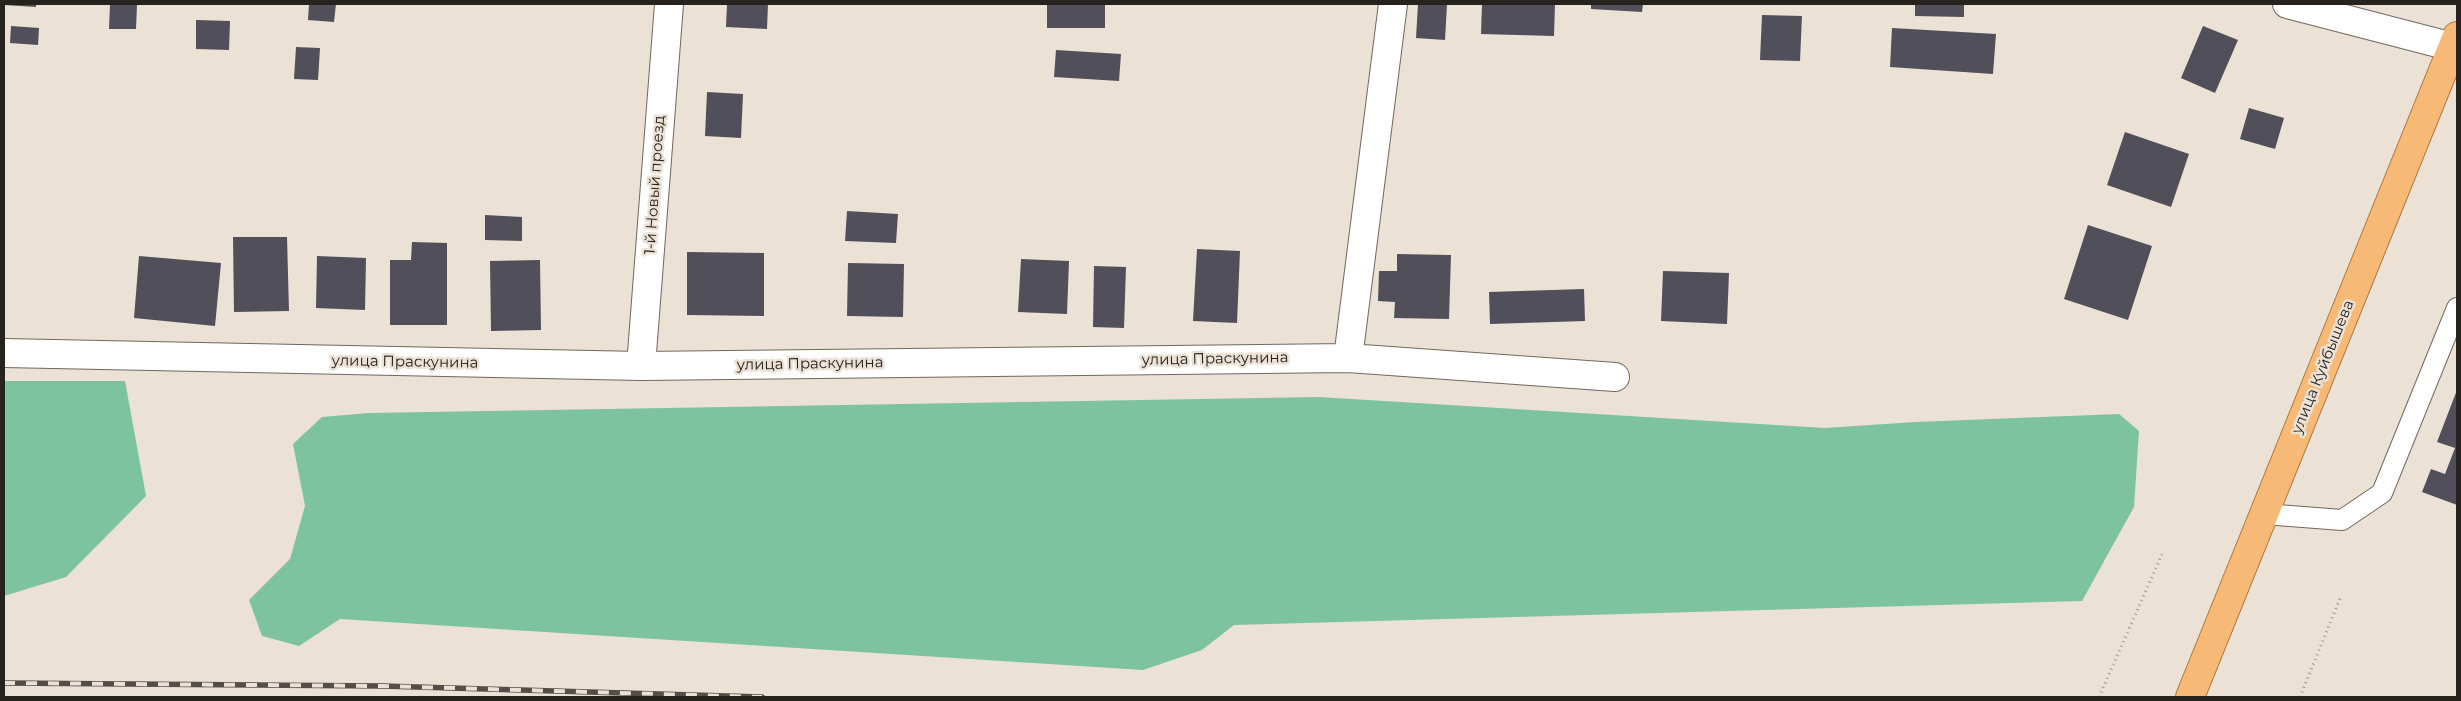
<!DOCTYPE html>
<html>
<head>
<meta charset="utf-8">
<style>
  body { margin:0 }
  #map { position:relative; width:2461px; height:701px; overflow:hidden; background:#ebe1d5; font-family:Montserrat,sans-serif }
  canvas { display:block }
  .frame { position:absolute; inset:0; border:5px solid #26221e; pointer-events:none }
</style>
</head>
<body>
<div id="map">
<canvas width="2461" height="701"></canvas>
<div class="frame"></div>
</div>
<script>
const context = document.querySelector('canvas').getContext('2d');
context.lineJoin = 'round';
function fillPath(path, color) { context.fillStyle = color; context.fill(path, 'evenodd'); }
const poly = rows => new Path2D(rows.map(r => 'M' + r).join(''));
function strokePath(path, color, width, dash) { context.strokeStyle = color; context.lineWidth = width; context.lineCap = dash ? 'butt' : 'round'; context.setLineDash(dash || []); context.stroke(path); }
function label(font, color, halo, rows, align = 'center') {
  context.font = font + ' Montserrat,sans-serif'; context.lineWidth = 5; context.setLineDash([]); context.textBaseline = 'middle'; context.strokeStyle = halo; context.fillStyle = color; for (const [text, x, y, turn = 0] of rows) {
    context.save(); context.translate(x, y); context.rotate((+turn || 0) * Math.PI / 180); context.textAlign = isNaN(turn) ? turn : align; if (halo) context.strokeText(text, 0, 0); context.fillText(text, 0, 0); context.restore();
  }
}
const green = poly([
  [4,381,125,381,146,496,66,577,4,596],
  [1319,397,1825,428,1915,422,2119,414,2139,431,2134,507,2082,601,1234,625,1202,650,1143,670,340,619,299,646,262,636,249,600,290,559,305,506,293,444,322,417,369,413]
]);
const building = poly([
  [4,4,36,4,36,7,4,5],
  [110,4,137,4,136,29,109,29],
  [309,4,336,4,334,22,308,20],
  [727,4,768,4,767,29,726,27],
  [1047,4,1105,4,1105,28,1047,28],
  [1418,4,1447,4,1445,40,1416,38],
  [1482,4,1555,4,1554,36,1481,34],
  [1591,4,1643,4,1642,12,1591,9],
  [1915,4,1964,4,1964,17,1915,16],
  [1762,15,1802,16,1800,61,1760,60],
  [196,20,230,21,229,50,196,49],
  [11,26,39,28,38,45,10,43],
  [2203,26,2238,40,2215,93,2181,78],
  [1892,28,1996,34,1993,74,1890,67],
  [296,47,320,48,318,80,294,79],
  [1056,50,1121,54,1119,81,1054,77],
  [707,92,743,94,741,138,705,136],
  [2249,108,2284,118,2275,149,2240,139],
  [2125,132,2189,154,2171,207,2107,185],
  [847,211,898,214,896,243,845,241],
  [485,215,522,217,522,241,485,240],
  [2088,225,2152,246,2128,320,2064,299],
  [233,237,287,237,289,311,234,312],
  [412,242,447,243,447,325,390,325,390,260,411,260],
  [1197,249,1240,251,1237,323,1193,321],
  [687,252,764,253,764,316,687,315],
  [1397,254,1451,255,1449,319,1394,318,1395,302,1378,301,1379,271,1397,271],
  [139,256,221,263,215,326,134,318],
  [317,256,366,258,365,310,316,308],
  [1021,259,1069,261,1067,314,1018,312],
  [540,260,541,330,491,331,490,261],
  [848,263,904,264,903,317,847,316],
  [1094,266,1126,267,1124,328,1093,327],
  [1663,271,1729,273,1727,324,1661,321],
  [1584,289,1585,321,1490,324,1489,292],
  [2457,390,2457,505,2422,492,2431,469,2445,474,2455,448,2437,442]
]);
const path = poly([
  [2099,697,2163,552],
  [2300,697,2341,596]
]);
const service = poly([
  [2264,514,2342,520,2382,493,2457,308]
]);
const minor = poly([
  [2287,4,2453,47],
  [4,353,641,366,1348,358,1615,377],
  [1348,358,1393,4],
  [641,366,669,4]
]);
const trunk = poly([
  [2190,697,2457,36]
]);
const rail = poly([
  [4,683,382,686,762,697]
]);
const streetNames = [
  ["1-й Новый проезд",655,185,-86],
  ["улица Праскунина",1215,359,-1],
  ["улица Праскунина",405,362,1],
  ["улица Праскунина",810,364,-1],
  ["улица Куйбышева",2323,367,-68]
];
fillPath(green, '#7ec3a0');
fillPath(building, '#504f5a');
strokePath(service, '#71685e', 22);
strokePath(minor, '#71685e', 30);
strokePath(trunk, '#ab7941', 30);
strokePath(path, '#9e968d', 3, [1, 4]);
strokePath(service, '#fff', 20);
strokePath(minor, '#fff', 28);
strokePath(trunk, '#f6ba76', 28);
strokePath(rail, '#534e48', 5.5);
strokePath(rail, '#ebe1d5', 4, [11]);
label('15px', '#26221e', '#ebe1d5', streetNames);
</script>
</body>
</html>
